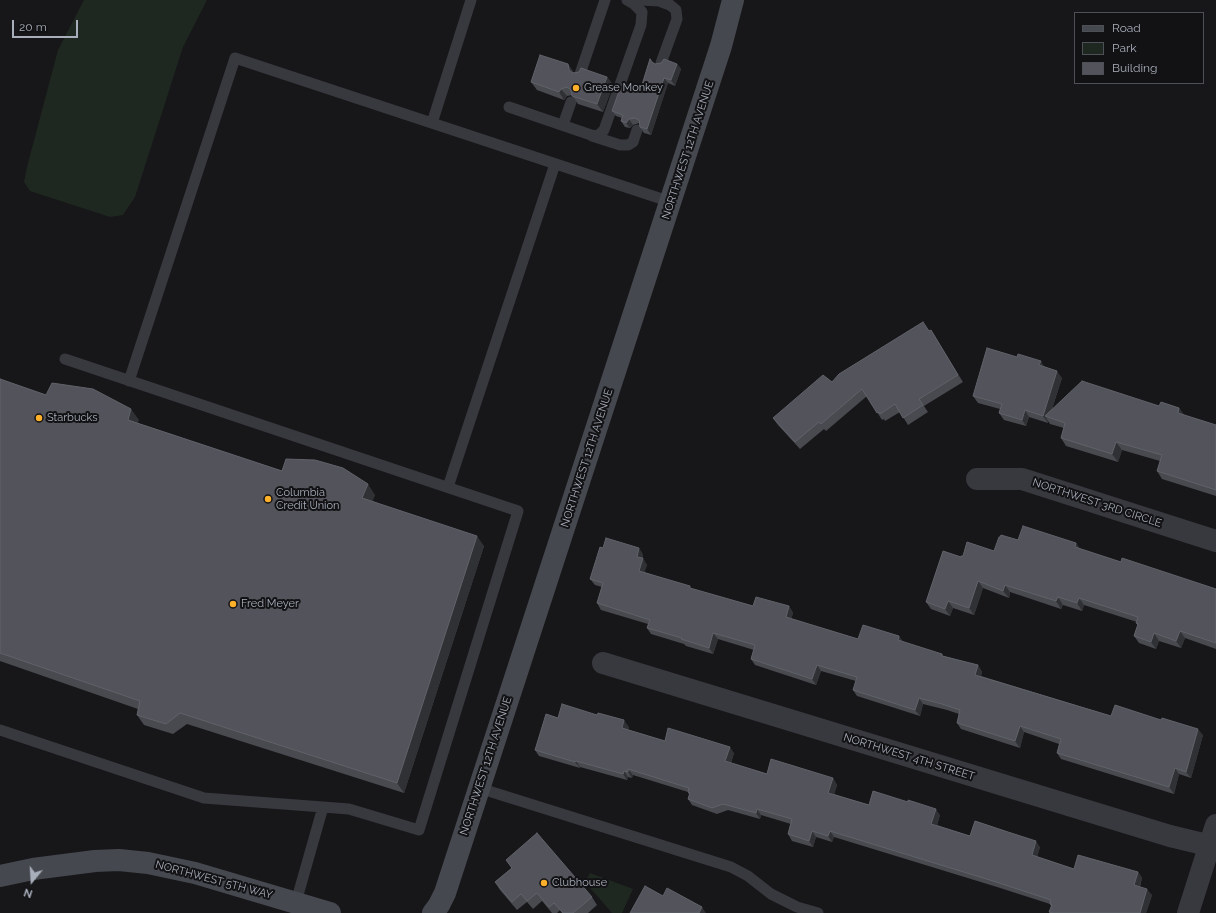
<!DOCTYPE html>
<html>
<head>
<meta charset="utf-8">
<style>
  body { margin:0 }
  #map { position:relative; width:1216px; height:913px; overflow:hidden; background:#171719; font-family:Raleway,sans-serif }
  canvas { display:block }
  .legend { position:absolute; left:1074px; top:12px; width:130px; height:72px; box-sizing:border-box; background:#121215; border:1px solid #4e5057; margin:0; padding:5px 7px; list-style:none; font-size:12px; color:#a8aeba }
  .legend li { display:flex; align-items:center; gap:8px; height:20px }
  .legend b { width:20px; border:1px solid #4e5057 }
  .north { position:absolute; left:12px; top:861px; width:40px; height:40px; -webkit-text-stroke:3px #121215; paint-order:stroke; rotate:198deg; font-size:11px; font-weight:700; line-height:16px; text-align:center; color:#a8aeba }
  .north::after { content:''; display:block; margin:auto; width:14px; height:18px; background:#a8aeba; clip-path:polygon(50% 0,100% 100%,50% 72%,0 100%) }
  .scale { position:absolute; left:12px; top:20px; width:66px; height:18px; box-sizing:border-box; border:2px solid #a8aeba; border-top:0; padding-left:5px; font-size:12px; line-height:14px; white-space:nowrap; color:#a8aeba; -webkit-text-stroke:3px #121215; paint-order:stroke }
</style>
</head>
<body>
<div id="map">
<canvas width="1216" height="913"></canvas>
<ul class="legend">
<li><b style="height:5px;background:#46484f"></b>Road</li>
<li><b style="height:11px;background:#1f2820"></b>Park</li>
<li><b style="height:11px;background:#53545b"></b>Building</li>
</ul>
<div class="north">N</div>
<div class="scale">20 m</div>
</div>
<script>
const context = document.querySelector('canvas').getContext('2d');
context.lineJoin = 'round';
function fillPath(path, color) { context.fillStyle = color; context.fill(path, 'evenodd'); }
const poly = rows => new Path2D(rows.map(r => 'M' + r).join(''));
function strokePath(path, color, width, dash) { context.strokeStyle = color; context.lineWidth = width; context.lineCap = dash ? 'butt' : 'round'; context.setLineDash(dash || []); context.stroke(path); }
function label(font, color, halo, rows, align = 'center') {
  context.font = font + ' Raleway,sans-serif'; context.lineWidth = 4; context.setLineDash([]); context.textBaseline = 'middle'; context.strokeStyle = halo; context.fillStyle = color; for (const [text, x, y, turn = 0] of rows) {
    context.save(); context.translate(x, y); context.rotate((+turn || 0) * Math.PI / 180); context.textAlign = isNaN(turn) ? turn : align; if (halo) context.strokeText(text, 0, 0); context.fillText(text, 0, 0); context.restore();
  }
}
const green = poly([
  [84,0,207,0,183,47,135,197,123,215,110,217,30,191,24,182,27,167,58,50],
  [590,873,633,889,622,913,612,913,585,882]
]);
const lane = poly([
  [641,0,659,1,670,5,676,10,677,19,661,63],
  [580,74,605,0],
  [509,107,591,135,598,136,604,130,641,25,642,12,634,4,627,0],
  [432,123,471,0],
  [563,125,571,102],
  [592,136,620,145,628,145,633,142,637,130],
  [129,381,235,58,671,202],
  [448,487,555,164],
  [0,730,204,798,349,809,419,830,518,511,65,359],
  [479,788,731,867,748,876,771,894,797,907,818,913],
  [296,902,323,807]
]);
const street = poly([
  [977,479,1022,479,1216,541],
  [603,663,1170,836,1216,847],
  [1188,913,1216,825]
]);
const secondary = poly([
  [0,876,33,869,95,861,119,860,148,863,195,873,330,913],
  [433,913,439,905,445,893,721,46,733,0]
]);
const wall = poly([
  [650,59,653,63,655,64,677,64,681,69,675,86,668,83,651,135,644,133,640,127,639,123,633,125,630,128,625,127,621,121,622,118,616,116,612,111,641,88],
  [568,64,574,73,607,77,613,85,603,112,578,104,572,95,567,96,564,100,537,90,531,82],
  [931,330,963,382,924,406,928,412,908,425,900,412,885,421,884,419,882,420,867,396,826,431,824,429,800,449,778,425,773,418,832,382],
  [1044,367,1062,378,1052,409,1159,406,1179,408,1184,415,1216,425,1216,496,1162,479,1157,471,1160,461,1122,450,1118,462,1066,446,1061,438,1064,428,1050,424,1048,421,1048,423,1029,417,1026,426,1004,420,999,413,1000,409,978,403,973,396],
  [0,379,46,395,139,420,137,423,282,471,375,495,372,501,484,546,404,793,187,724,173,734,144,725,137,715,138,709,0,661],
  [1018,540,1076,543,1080,549,1121,562,1216,589,1216,649,1185,638,1181,648,1159,641,1156,649,1139,643,1134,636,1138,626,1136,623,1137,622,1084,605,1082,611,1063,605,1061,609,1010,592,1009,598,983,588,974,615,953,608,950,616,931,609,926,602,961,557,994,551],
  [643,554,642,558,647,565,644,572,692,589,753,606,789,606,793,613,791,619,858,639,899,636,903,642,944,656,978,665,982,672,981,676,1111,716,1203,735,1191,778,1179,774,1174,794,1061,759,1057,753,1059,744,1024,732,1020,748,961,729,957,723,959,714,947,710,923,704,920,716,857,696,853,690,856,681,821,671,816,685,755,665,751,659,754,650,718,639,713,654,686,646,684,644,651,634,647,628,648,624,601,610,597,603,602,587,595,585,590,579],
  [558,718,629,727,628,730,665,741,734,753,731,763,767,774,833,778,837,785,834,794,869,805,940,815,937,825,970,836,1040,847,1037,857,1074,869,1138,872,1142,878,1140,887,1152,895,1146,913,1050,913,1049,912,1051,906,1050,904,997,887,834,837,832,842,816,837,813,847,792,841,788,834,791,824,761,815,760,819,728,810,717,814,692,805,688,799,689,795,688,792,633,775,632,778,628,777,627,780,580,767,580,768,539,756,535,750],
  [506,860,592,897,597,905,588,913,562,913,560,910,557,913,552,913,542,901,533,909,527,902,517,910,500,890,495,882,512,868]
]);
const shadedWall = poly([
  [568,64,573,72,575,78,569,70],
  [677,64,681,69,675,86,671,80],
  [607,77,613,85,603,112,597,104],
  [664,78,668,83,651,135,647,129],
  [561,89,567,96,564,100,559,92],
  [629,119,633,125,630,128,626,123],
  [931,330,936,338,963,382,958,375],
  [1041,361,1045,368,1039,365],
  [1057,371,1062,378,1049,418,1045,416,1048,421,1048,423,1043,416],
  [1179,408,1185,416,1178,413],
  [131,409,139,420,135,430,128,420],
  [1025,410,1029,417,1026,426,1022,420],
  [1116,442,1122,450,1118,462,1112,454],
  [368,484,375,495,370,508,362,498],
  [477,536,484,546,404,793,397,783],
  [1076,543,1081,550,1075,547],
  [639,548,643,554,641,563,637,557],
  [643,558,647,565,643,577,639,571],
  [978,581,983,588,974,615,969,608],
  [1005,585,1010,592,1009,598,1003,591],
  [1058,597,1063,605,1061,609,1056,601],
  [1079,598,1084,605,1082,611,1077,603],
  [948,601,953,608,950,616,945,609],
  [789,606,793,613,790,623,786,617],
  [1180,631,1185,638,1181,648,1176,641],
  [713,633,718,639,713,654,709,648],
  [1154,633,1159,641,1156,649,1151,642],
  [899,636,903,643,898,640],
  [817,665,821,671,816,685,812,679],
  [978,665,982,672,979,681,975,675],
  [919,698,923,704,920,716,915,710],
  [624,720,629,727,626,734,622,728],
  [1020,726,1024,732,1020,748,1015,741],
  [1198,729,1203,735,1191,778,1186,772],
  [730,747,734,753,729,768,725,761],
  [576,761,580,767,580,768,575,762],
  [1175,768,1179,774,1174,794,1169,787],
  [628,769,633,775,632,778,628,772],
  [624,771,628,777,627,780,623,774],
  [833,778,837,785,833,799,828,793],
  [757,809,761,815,760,819,756,813],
  [936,809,940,815,935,830,931,824],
  [812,831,816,837,813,847,809,841],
  [830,831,834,837,832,842,828,836],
  [1036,841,1040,847,1036,861,1032,855],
  [1138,872,1142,878,1138,891,1134,885],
  [1147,889,1152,895,1146,913,1140,913],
  [702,907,706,913,699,913]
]);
const building = poly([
  [540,55,568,64,569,70,573,73,579,72,581,68,607,77,597,104,572,96,571,90,567,87,561,89,559,92,531,82,540,55],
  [650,59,652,62,655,64,661,63,664,59,677,64,671,80,664,78,647,129,640,127,639,120,635,118,629,119,626,123,621,121,623,115,612,111,622,83,641,88,650,59],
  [923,322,929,331,931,330,958,375,919,399,923,405,903,418,895,404,880,414,879,412,877,413,862,389,821,424,819,422,795,442,773,418,823,375,832,382,839,374,923,322],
  [987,348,1017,357,1018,354,1041,361,1039,365,1057,371,1043,416,1025,410,1022,420,999,413,1002,404,973,396,987,348],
  [0,379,46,395,52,383,93,389,131,409,128,420,282,471,286,459,315,460,343,468,368,484,362,498,477,536,397,783,180,713,166,724,137,715,140,701,0,653,0,379],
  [1082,381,1159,406,1161,402,1179,408,1178,413,1216,425,1216,490,1157,471,1162,455,1116,442,1112,454,1061,438,1065,423,1045,416,1082,381],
  [1023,526,1076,543,1075,547,1121,562,1122,558,1216,589,1216,643,1180,631,1176,641,1154,633,1151,642,1134,636,1138,624,1136,623,1138,617,1079,598,1077,603,1058,597,1056,601,1005,585,1003,591,978,581,969,608,948,601,945,609,926,602,943,551,961,557,961,556,963,556,967,542,994,551,999,537,1000,537,1001,535,1018,540,1023,526],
  [606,538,639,548,637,557,643,558,639,571,690,586,690,588,753,606,756,597,789,606,786,617,858,639,863,625,899,636,898,640,942,654,942,656,978,665,975,675,1111,716,1115,705,1161,720,1162,718,1198,729,1186,772,1175,768,1169,787,1057,753,1061,739,1020,726,1015,741,957,723,960,710,942,704,919,698,915,710,853,690,857,677,817,665,812,679,751,659,755,645,713,633,709,648,681,639,682,638,647,628,650,620,597,603,603,583,590,579,600,547,603,548,606,538],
  [562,704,597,715,598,713,624,720,622,728,665,741,668,728,730,747,725,761,767,774,771,759,833,778,828,793,869,805,873,791,908,802,908,800,936,809,931,824,970,836,975,821,1008,832,1036,841,1032,855,1074,869,1078,855,1138,872,1134,885,1147,889,1140,913,1053,913,1049,912,1052,905,1050,904,1051,900,993,881,830,831,828,836,812,831,809,841,788,834,792,819,757,809,756,813,723,804,712,808,688,799,690,793,688,792,689,788,628,769,628,772,624,771,623,774,576,761,575,762,535,750,546,714,558,718,562,704],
  [537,833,592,897,573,913,563,913,554,903,549,907,537,893,527,901,521,894,512,902,495,882,512,868,506,860,537,833],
  [645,886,663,896,667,888,702,907,699,913,630,913,645,886]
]);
const markers = [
  [576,88,4,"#fdb12b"],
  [39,418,4,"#fdb12b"],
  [268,499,4,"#fdb12b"],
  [233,604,4,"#fdb12b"],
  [544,883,4,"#fdb12b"]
];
const poiNames = [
  ["Grease Monkey",584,88],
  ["Starbucks",47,418],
  ["Columbia",276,493],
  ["Credit Union",276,506],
  ["Fred Meyer",241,604],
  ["Clubhouse",552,883]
];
const streetNames = [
  ["NORTHWEST 12TH AVENUE",688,150,-72],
  ["NORTHWEST 12TH AVENUE",587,458,-72],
  ["NORTHWEST 3RD CIRCLE",1097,503,18],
  ["NORTHWEST 4TH STREET",909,757,17],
  ["NORTHWEST 12TH AVENUE",486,766,-72],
  ["NORTHWEST 5TH WAY",214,880,15]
];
fillPath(green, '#1f2820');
strokePath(lane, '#38393f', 11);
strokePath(street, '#38393f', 22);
strokePath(secondary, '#46484f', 22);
fillPath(wall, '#484a4f');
fillPath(shadedWall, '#303135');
fillPath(building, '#53545b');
strokePath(building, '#60626a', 1);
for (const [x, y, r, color] of markers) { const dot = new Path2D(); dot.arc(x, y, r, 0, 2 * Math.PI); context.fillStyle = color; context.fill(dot); strokePath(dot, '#121215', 1.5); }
label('11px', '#a8aeba', '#121215', poiNames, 'left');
label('11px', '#a8aeba', '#121215', streetNames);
</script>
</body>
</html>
